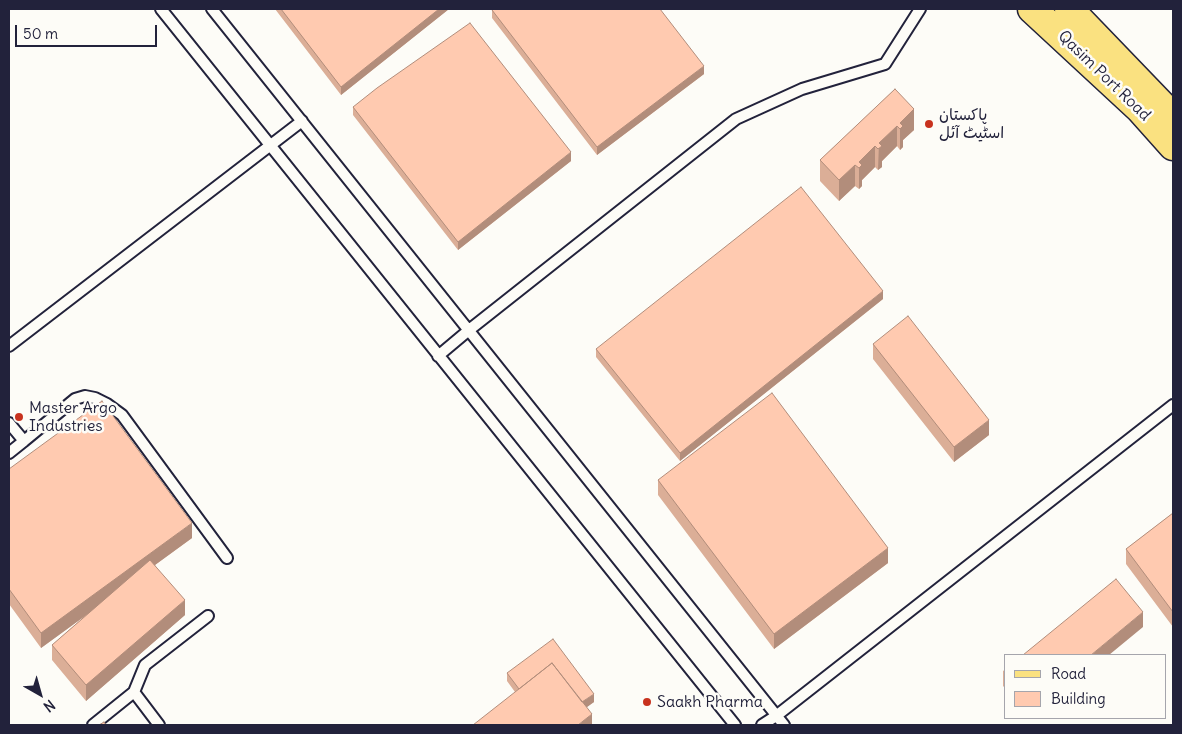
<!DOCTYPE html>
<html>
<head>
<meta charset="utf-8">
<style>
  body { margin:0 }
  #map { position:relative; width:1182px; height:734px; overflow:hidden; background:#fdfcf7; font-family:Delius,sans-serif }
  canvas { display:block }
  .frame { position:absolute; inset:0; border:10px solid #22223b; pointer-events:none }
  .legend { position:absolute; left:1004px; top:654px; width:162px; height:65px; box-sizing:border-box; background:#fdfcf7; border:1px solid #a5a5ac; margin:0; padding:6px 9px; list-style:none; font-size:15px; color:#22223b }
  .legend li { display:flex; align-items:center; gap:10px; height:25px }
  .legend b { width:25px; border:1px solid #a5a5ac }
  .north { position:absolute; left:15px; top:669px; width:50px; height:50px; -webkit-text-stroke:4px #fdfcf7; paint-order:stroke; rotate:142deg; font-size:14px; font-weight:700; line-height:20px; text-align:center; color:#22223b }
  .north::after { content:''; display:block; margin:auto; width:18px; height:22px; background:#22223b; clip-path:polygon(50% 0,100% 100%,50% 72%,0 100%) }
  .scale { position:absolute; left:15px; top:25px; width:142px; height:22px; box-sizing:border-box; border:2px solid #22223b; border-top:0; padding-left:6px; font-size:15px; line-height:18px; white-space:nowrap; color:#22223b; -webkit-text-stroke:4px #fdfcf7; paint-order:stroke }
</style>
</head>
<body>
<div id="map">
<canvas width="1182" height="734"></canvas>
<div class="frame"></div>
<ul class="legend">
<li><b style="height:6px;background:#fae180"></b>Road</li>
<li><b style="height:14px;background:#ffcab0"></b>Building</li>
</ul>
<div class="north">N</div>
<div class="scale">50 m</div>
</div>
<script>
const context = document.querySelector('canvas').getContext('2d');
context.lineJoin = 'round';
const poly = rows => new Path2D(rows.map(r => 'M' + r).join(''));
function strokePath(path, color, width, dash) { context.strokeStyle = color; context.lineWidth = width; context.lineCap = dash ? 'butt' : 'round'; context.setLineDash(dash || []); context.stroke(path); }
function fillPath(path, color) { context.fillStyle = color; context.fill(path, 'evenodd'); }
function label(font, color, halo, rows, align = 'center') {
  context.font = font + ' Delius,"Playpen Sans Arabic",sans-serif'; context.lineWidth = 5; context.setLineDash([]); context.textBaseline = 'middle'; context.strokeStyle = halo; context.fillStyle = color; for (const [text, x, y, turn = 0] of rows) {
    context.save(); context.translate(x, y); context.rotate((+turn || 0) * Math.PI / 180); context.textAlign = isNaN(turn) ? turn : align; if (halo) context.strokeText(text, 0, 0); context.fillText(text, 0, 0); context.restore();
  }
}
const lane = poly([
  [161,9,735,725],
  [212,9,784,725],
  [9,346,302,121],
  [438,356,469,330,736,119,802,89,885,64,920,9],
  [9,423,24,441,75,399,85,396,95,398,107,404,122,415,227,558],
  [9,453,24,441],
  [134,692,145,665,208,616],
  [93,725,134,692,159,725],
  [762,725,776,716,1173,405]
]);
const primary = poly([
  [1032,9,1140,109,1173,146],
  [1069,9,1172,116]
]);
const wall = poly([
  [275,9,449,9,341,95],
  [492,10,704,74,597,155,492,18],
  [895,89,914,130,903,140,903,147,900,150,897,146,882,161,882,167,878,170,875,167,862,180,862,186,859,189,855,186,839,201,820,181,820,160],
  [353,107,571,161,458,250,353,115],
  [883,299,680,461,596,357,596,349],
  [873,344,989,435,954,462,873,359],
  [9,469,192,538,155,565,185,615,86,701,52,660,52,645,85,616,41,648,9,604],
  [658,480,888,563,774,649,658,495],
  [1173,513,1173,627,1126,564,1126,549],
  [1006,669,1006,689,1003,686,1003,671],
  [507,673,594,702,586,707,592,725,515,692,507,681]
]);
const shadedWall = poly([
  [439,9,449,9,341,95,341,87],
  [704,66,704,74,597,155,597,147],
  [914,109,914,130,903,140,903,147,900,150,900,123],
  [897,126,897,146,882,161,882,167,878,170,879,143],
  [875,146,875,167,862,180,862,186,859,189,859,162],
  [571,152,571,161,458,250,458,242],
  [855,165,855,186,839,201,839,180],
  [883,291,883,299,680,461,680,453],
  [989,420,989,435,954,462,954,447],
  [192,523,192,538,41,648,41,633],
  [888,548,888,563,774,649,774,634],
  [185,600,185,615,86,701,86,685],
  [1143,612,1143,627,1109,655,1091,655],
  [594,694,594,702,579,713,579,704],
  [592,714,592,725,578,725]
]);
const building = poly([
  [281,9,439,9,341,87,281,9],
  [494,9,660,9,704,66,597,147,492,10,494,9],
  [470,23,571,152,458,242,353,107,377,88,470,23],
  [895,89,914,109,900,123,903,126,900,129,897,126,879,143,882,146,878,149,875,146,859,162,862,165,859,168,855,165,839,180,820,160,895,89],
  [801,187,883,291,680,453,596,349,801,187],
  [908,316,989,420,954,447,873,344,908,316],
  [772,393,888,548,774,634,658,480,772,393],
  [102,401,192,523,41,633,9,589,9,469,102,401],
  [1173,513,1173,612,1126,549,1173,513],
  [150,560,185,600,86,685,52,645,150,560],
  [1116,579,1143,612,1091,655,1023,655,1116,579],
  [553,639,594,694,582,702,552,663,519,689,507,673,553,639],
  [552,663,592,714,578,725,473,725,552,663],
  [104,722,106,725,99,725,104,722]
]);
const markers = [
  [929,124,5,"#c8321e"],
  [19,417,5,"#c8321e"],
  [647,702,5,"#c8321e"]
];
const streetNames = [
  ["Qasim Port Road",1104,76,44]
];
const poiNames = [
  ["پاکستان",939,115],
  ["اسٹیٹ آئل",939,133],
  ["Master Argo",29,408],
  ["Industries",29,426],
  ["Saakh Pharma",657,702]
];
strokePath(lane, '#22223b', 14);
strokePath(primary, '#22223b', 31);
strokePath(lane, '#fdfcf7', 10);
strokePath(primary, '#fae180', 28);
fillPath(wall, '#dbae97');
fillPath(shadedWall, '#b28d7b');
fillPath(building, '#ffcab0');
strokePath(building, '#b28d7b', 1);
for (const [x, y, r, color] of markers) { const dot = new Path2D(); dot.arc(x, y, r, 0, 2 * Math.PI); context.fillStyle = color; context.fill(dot); strokePath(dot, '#fdfcf7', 2); }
label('16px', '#22223b', '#fdfcf7', streetNames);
label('16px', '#22223b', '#fdfcf7', poiNames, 'left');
</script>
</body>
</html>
